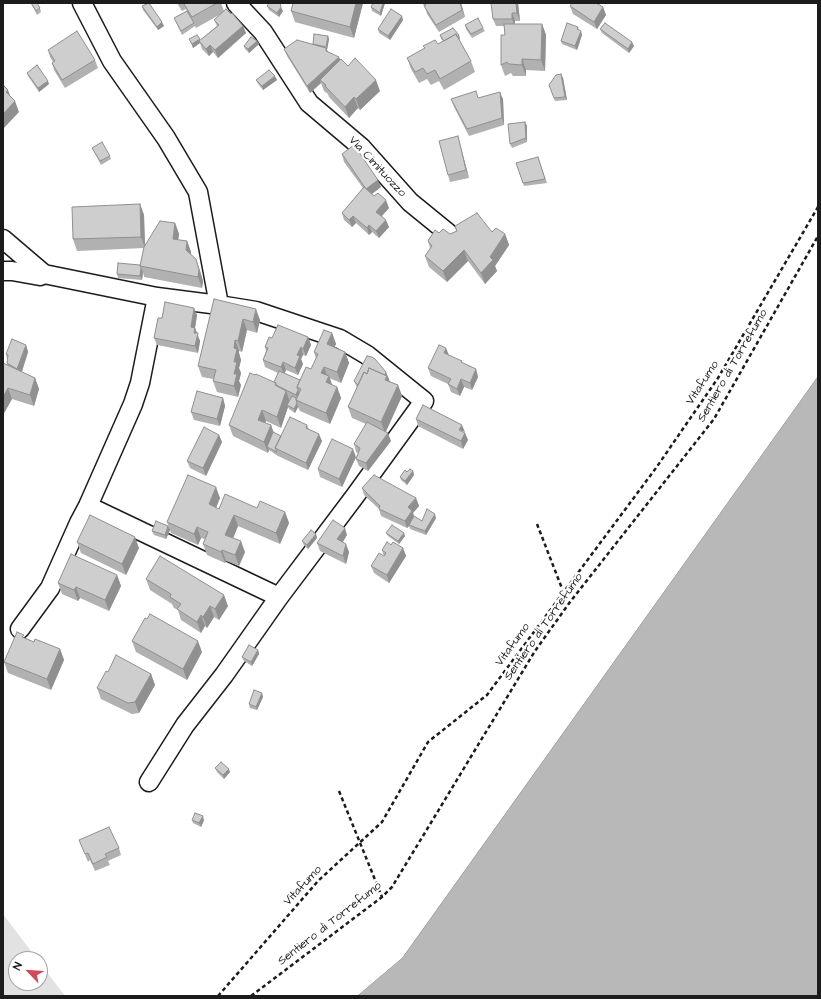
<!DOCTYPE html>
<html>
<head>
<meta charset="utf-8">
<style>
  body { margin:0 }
  #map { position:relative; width:821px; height:999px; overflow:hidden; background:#fff; font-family:"Architects Daughter",sans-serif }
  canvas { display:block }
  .frame { position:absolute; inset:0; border:4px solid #1c1c1c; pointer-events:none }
  .north { position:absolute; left:8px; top:951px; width:40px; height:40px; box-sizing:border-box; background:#fff; border:1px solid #a4a4a4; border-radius:50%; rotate:295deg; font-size:11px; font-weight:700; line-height:16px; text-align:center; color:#1c1c1c }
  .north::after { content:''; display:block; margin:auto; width:14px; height:18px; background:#d1495b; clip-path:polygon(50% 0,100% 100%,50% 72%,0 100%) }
</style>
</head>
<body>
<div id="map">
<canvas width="821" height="999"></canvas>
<div class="frame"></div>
<div class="north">N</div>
</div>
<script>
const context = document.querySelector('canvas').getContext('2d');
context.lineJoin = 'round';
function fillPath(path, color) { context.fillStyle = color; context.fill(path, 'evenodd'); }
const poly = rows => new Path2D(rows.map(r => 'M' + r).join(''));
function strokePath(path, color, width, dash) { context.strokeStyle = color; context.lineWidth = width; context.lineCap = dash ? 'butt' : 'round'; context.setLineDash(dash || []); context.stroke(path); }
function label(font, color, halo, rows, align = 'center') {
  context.font = font + ' "Architects Daughter",sans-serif'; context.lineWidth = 4; context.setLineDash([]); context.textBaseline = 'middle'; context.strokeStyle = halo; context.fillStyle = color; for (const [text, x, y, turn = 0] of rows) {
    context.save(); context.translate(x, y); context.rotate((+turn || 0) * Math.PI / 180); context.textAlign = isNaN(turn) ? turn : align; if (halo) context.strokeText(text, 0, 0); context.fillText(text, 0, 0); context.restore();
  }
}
const green = poly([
  [3,914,37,959,16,959,16,983,40,983,40,963,65,996,3,996]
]);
const water = poly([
  [818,376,818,996,357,996,402,958,818,376]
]);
const pier = poly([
  [818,374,818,376,402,958,357,996,355,996,401,957]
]);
const path = poly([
  [537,524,563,591],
  [339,791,382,897],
  [218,996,318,881,382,822,428,742,487,695,656,468,718,378,818,207],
  [251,996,382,897,392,887,535,651,570,602,714,419,818,236]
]);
const minor = poly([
  [82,3,112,61,166,138,198,192,219,305],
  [236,3,263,32,309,103,361,147,410,202,448,233],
  [3,239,44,274,157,297,219,305,256,311,340,339,367,355,424,401,355,496,279,597,224,675,185,725,149,782],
  [3,271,12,271,40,276,44,274],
  [88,506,279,597],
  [20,629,50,588,79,523,88,506,133,404,140,383,157,297]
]);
const wall = poly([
  [31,3,40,8,41,12,37,15],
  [177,3,221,3,224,11,231,14,243,26,246,33,218,58,213,52,209,56,202,49,200,43,193,48,189,39,200,40,217,26,214,20,221,14,196,28,195,26,182,35,174,18,187,11,186,9,182,11],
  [293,3,363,3,354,38,295,22,291,11],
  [385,3,381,16,372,11,371,7],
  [422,3,461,3,465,17,439,32,427,14,425,7],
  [518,3,520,21,515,21,515,24,542,24,546,35,545,71,526,70,526,76,513,76,511,73,505,76,501,65,505,35,504,26,496,26,493,19],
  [142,6,164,26,158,30,143,10],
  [267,6,283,11,279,17,269,10],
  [570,6,603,7,606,15,597,29,573,14],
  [403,20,390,40,379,33,378,29],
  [465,25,483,28,485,31,472,38,466,29],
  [578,27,579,30,582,35,577,50,562,44,561,41],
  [600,29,634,46,629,53,602,33],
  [440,35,460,39,459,40,471,61,475,72,444,90,439,81,431,85,427,79,419,83,411,69,407,58,438,44,443,41,441,39],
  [328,36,329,39,327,50,328,52,348,66,380,91,360,110,358,108,349,118,329,97,328,94,324,91,321,83,310,93,287,56,284,49,313,44],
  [257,41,259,44,249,53,245,49,244,46],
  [48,50,95,60,98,68,65,88,54,70,52,63,53,62,50,57],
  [27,73,49,84,39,92,28,76],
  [561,74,563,78,567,100,555,101,549,85],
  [256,80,277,80,263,90,258,84],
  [478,98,503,99,504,125,469,136,454,107,451,99],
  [525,122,527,126,527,142,512,148,510,144],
  [458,136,460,144,469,178,450,182,448,175],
  [92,148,110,156,111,159,101,165],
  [342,154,381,187,372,194,389,208,382,216,389,227,379,238,372,232,369,235,356,223,352,227,344,220,342,213,363,188,344,162],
  [538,157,547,183,524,186,516,163],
  [140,204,144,215,145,245,175,223,179,234,178,240,187,241,191,252,191,254,200,270,203,281,202,288,144,277,143,272,142,280,118,278,117,274,140,265,144,248,77,251,73,239],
  [455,226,505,234,509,245,495,266,497,271,485,284,468,261,447,282,429,267,425,256,430,248,428,241,439,233,450,234,456,231],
  [214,299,260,320,257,333,247,330,242,352,239,351,239,353,241,360,239,368,241,373,239,381,241,385,238,397,217,392,213,381,213,379,202,377,198,366],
  [197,315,195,328,200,341,198,353,157,345,154,338,162,318],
  [332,333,336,344,334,347,345,352,349,363,341,383,329,378,332,385,337,387,341,398,330,424,300,411,298,407,295,413,289,409,288,407,281,428,266,421,265,423,271,425,273,432,281,436,307,425,309,429,322,441,308,470,278,456,269,450,268,453,233,436,229,425,274,382,278,373,265,367,263,360,266,351,265,347,272,338,308,337,311,345,306,356,303,355,301,359,303,364,298,375,286,370,284,373,300,380,311,369,316,359,314,352],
  [26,345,28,352,22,372,35,378,39,389,34,406,12,399,3,415,3,363,7,365,7,359,6,354],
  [449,355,463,363,476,369,478,377,472,390,464,387,460,396,451,392,448,384,431,376,428,368],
  [389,379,389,381,398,385,402,396,386,432,391,441,368,471,359,466,356,459,358,453,356,452,354,444,366,424,352,418,348,407,357,388,354,381],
  [223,398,225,406,220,426,194,420,191,412],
  [416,419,465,433,468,440,463,449,418,426],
  [219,435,222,442,206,476,190,468,187,461],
  [356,457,342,487,320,477,318,469],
  [413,471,414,475,407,485,401,480,400,477,407,472],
  [362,488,416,498,419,506,413,513,414,517,422,521,436,518,426,535,410,529,409,526,407,528,381,516,379,509,364,495],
  [220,498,216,508,219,509,257,508,285,512,289,523,280,544,238,526,233,538,245,552,239,566,226,561,225,563,207,555,203,544,205,539,201,538,198,545,171,533,167,522],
  [168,526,170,530,166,539,154,535,152,531],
  [386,533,405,536,399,544,388,536],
  [316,534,317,538,308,549,304,545,302,541],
  [347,535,343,542,349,552,346,564,320,551,317,543],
  [77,542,139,548,126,575,81,553],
  [403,548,406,556,389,583,374,573,371,566,384,556,382,550],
  [117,575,121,586,109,611,80,598,78,601,62,594,58,583],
  [146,579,228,606,219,620,214,617,207,628,205,626,201,633,181,620,178,610,174,608,172,604,150,590],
  [25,638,34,642,60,649,64,660,51,690,8,673,4,662],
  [132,641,202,652,187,680,136,652],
  [258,650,259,654,252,666,244,661,242,657],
  [151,674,155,685,139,713,132,714,101,699,97,688],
  [262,693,263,697,257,710,250,708,249,704],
  [215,768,230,772,224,779,217,772],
  [192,820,204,820,201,827,193,823],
  [79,840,119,848,121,855,108,861,110,865,95,871,90,860,88,862]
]);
const shadedWall = poly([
  [356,3,363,3,354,38,350,27],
  [383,3,385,3,381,16,380,13],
  [460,3,461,3,465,17,462,10],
  [516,3,518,3,520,21,517,13],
  [281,7,283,11,279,17,277,13],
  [603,7,606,15,597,29,594,22],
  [512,13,515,21,515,27,512,19],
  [402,16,403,20,390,40,388,36],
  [162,22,164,26,158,30,157,27],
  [542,24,546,35,545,71,541,60],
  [243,26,246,33,218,58,215,50],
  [581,31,582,35,577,50,575,46],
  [459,35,460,39,449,49,448,45],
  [328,36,329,39,327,50,329,55,326,51],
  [200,39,201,43,199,41,200,43,193,48,192,44],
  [257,41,259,44,249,53,248,49],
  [632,42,634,46,629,53,628,49],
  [210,45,213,52,209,56,206,49],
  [339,57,342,64,320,80,321,83,310,93,307,86],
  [522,59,526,70,526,76,522,65],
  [561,74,563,78,567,100,565,97],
  [275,76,277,80,263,90,262,86],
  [376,80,380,91,360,110,356,99],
  [48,81,49,84,39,92,38,88],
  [8,90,12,101,6,92],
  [500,92,503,99,504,125,502,118],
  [354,97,358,108,349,118,345,107],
  [15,101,19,112,3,129,3,114],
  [525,122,527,126,527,142,526,138],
  [458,136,460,144,469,178,466,170],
  [378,180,381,187,369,196,366,189],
  [386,200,389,208,379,219,376,212],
  [140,204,144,215,145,248,141,237],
  [353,216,356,223,352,227,349,220],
  [386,220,389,227,379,238,376,231],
  [175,223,179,234,177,250,173,239],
  [369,225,372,232,369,235,367,228],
  [505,234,509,245,495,266,497,271,485,284,481,273,490,257],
  [187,241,191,252,190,261,186,250],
  [464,250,468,261,447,282,443,271],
  [196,259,203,281,202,288,198,277],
  [141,268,143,272,142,280,140,276],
  [194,308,197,315,195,328,200,341,198,353,195,346,191,327],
  [256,309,260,320,257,333,253,322],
  [243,319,247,330,242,352,238,341],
  [332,333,336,344,331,355,327,344],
  [308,337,311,345,306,356,303,349],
  [235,340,239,351,239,353,241,360,239,368,241,373,239,381,241,385,238,397,234,386,234,348],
  [26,345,28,352,20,377,17,369],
  [301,347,303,355,301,359,303,364,298,375,295,368,297,355],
  [446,348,449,355,444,353],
  [345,352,349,363,341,383,337,372],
  [283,362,286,370,284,375,281,367],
  [324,367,328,378,329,376,333,387,330,393,321,373],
  [476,369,478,377,472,390,470,383],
  [386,372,389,379,391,387,383,377],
  [35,378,39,389,34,406,30,395],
  [461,379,464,387,460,396,457,389],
  [398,385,402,396,385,433,381,422],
  [337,387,341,398,330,424,326,413],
  [8,388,12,399,3,415,3,397],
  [298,390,300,398,298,401,296,395],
  [286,391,290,402,287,405,288,407,281,428,277,417],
  [223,398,225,406,220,426,217,419],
  [297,403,298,407,295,413,294,409],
  [262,410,266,421,262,431,258,420],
  [271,425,275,436,267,447,269,450,268,453,264,442],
  [462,425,465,432,459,430],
  [388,433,391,441,368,471,366,463],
  [465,433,468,440,463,449,461,441],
  [319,434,322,441,308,470,306,463],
  [219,435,222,442,206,476,203,468],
  [353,449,356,457,342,487,339,479],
  [413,471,414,475,407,485,405,481],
  [216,487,220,498,213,515,209,504],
  [416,498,419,506,413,513,415,519,409,525,409,526,407,528,405,521,408,507],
  [285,512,289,523,280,544,276,533],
  [435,514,436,518,426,535,425,531],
  [234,515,238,526,230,546,225,535],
  [168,526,170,530,166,539,165,535],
  [197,527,201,538,198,545,194,534],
  [345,528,347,535,340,546,337,539],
  [404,533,405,536,399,544,398,541],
  [316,534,317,538,308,549,307,545],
  [135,537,139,548,126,575,122,564],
  [241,541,245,552,239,566,235,555],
  [346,544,349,552,346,564,343,556],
  [403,548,406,556,389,583,387,575],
  [222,550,226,561,225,563,221,552],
  [117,575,121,586,109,611,105,600],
  [76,587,80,598,78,601,74,590],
  [224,595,228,606,219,620,215,609],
  [210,606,214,617,207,628,203,617],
  [201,615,205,626,201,633,197,622],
  [198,641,202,652,187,680,183,669],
  [60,649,64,660,51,690,47,679],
  [258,650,259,654,252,666,251,662],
  [151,674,155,685,139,713,135,702],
  [262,693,263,697,257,710,256,707],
  [229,769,230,772,224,779,223,775],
  [203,816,204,820,201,827,199,823]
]);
const building = poly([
  [31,3,37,3,40,8,36,11,31,3],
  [149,3,162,22,157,27,142,6,149,3],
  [185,3,217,3,192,17,184,4,185,3],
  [269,3,280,3,281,7,277,13,267,6,269,3],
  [293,3,356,3,350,27,291,11,293,3],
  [373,3,383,3,380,13,371,7,373,3],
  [424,3,460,3,462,10,436,25,424,6,426,5,424,3],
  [491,3,516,3,517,13,512,13,512,19,493,19,491,3],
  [572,3,596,3,603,7,594,22,570,6,572,3],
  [226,9,231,14,232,13,243,26,215,50,210,45,206,49,199,41,219,25,214,20,226,9],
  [391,9,402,16,388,36,378,29,391,9],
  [187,11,194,23,181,31,174,18,187,11],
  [478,18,483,28,471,34,465,25,478,18],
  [567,23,578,27,577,29,581,31,575,46,561,41,567,23],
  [605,23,632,42,628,49,600,29,605,23],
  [504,24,542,24,541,60,522,59,522,65,509,64,507,62,501,65,501,35,505,35,504,24],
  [453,28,459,35,457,37,456,34,444,41,440,35,453,28],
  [77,31,95,60,62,80,52,63,55,61,48,50,77,31],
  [314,34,328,36,326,47,313,44,314,34],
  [456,34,471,61,440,79,435,70,427,74,423,68,415,72,407,58,425,48,423,46,435,40,438,44,456,34],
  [197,35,200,39,192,44,189,39,197,35],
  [251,37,257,41,248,49,244,46,251,37],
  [297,40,326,48,326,51,339,57,307,86,284,49,297,40],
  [355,58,376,80,356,99,354,97,345,107,325,86,326,85,320,80,341,59,348,66,355,58],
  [37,65,48,81,38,88,27,73,37,65],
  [269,70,275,76,262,86,256,80,269,70],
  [561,74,565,97,554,98,549,85,556,75,561,74],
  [3,85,8,90,6,92,15,101,3,114,3,85],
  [476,91,478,98,500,92,502,118,467,129,451,99,476,91],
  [525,122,526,138,510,144,508,124,525,122],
  [458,136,466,170,448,175,439,141,458,136],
  [102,142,110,156,100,161,92,148,102,142],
  [354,145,378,180,366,189,342,154,354,145],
  [538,157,545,179,523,183,516,163,538,157],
  [364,187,374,196,378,193,386,200,376,212,386,220,376,231,369,225,367,228,353,216,349,220,342,213,364,187],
  [140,204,141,237,73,239,72,207,140,204],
  [477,213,492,232,496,228,505,234,490,257,493,260,481,273,464,250,443,271,425,256,432,246,428,241,435,230,439,233,443,229,450,234,457,231,455,226,477,213],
  [160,221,175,223,173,239,187,241,186,250,196,259,199,270,198,277,140,266,144,247,160,221],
  [118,263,140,265,141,268,140,276,117,274,118,263],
  [214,299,256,309,253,322,243,319,238,341,235,340,234,348,237,349,234,362,237,362,234,374,237,374,234,386,213,381,216,370,198,366,214,299],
  [165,302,194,308,191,327,195,328,194,333,198,333,195,346,154,338,158,318,162,318,165,302],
  [278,325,308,337,303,349,301,347,297,355,300,356,295,368,283,362,281,367,263,360,268,348,265,347,269,337,272,338,278,325],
  [324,330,332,333,327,344,345,352,337,372,324,367,321,373,329,376,326,382,337,387,326,413,296,400,301,389,297,387,306,367,311,369,318,354,314,352,324,330],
  [12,339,26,345,17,369,7,363,8,355,6,354,12,339],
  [439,345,446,348,444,353,462,361,461,362,476,369,470,383,461,379,457,389,448,384,451,379,428,368,439,345],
  [367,356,372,357,375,359,386,372,385,375,369,368,367,374,364,372,358,385,354,381,367,356],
  [3,363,35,378,30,395,8,388,3,397,3,363],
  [369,368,387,376,385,380,398,385,381,422,348,407,364,372,367,374,369,368],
  [279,371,300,380,297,387,298,390,296,395,276,385,276,383,274,382,279,371],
  [250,373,255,375,256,374,276,383,275,385,286,391,277,417,262,410,258,420,271,425,264,442,229,425,250,373],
  [197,391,223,398,217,419,191,412,197,391],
  [292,396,296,398,296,400,297,403,294,409,287,405,292,396],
  [423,405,462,425,459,430,465,433,461,441,416,419,423,405],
  [290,417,307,425,306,428,319,434,306,463,275,448,290,417],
  [367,422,388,433,366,463,356,459,360,448,354,444,367,422],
  [204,427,219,435,203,468,187,461,204,427],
  [273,432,281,436,275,448,277,452,267,447,273,432],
  [332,439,353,449,339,479,318,469,332,439],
  [410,469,413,471,405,481,400,477,405,470,407,472,410,469],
  [188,475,216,487,209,504,219,509,225,494,257,508,260,501,285,512,276,533,234,515,225,535,241,541,235,555,222,550,221,552,203,544,208,532,197,527,194,534,167,522,188,475],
  [374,475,416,498,408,507,412,511,405,521,379,509,380,506,362,488,374,475],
  [427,509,435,514,425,531,409,525,414,516,422,521,427,509],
  [90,515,135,537,122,564,77,542,90,515],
  [333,520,345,528,337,539,346,544,343,556,317,543,333,520],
  [156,521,168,526,165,535,152,531,156,521],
  [392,525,404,533,398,541,386,533,392,525],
  [311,530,316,534,307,545,302,541,311,530],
  [387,542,391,545,393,542,403,548,387,575,371,566,379,553,384,556,386,553,382,550,387,542],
  [71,554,117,575,105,600,76,587,74,590,58,583,71,554],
  [160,556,224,595,215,609,210,606,203,617,201,615,197,622,177,609,181,604,170,597,171,594,146,579,160,556],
  [150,614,198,641,183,669,132,641,145,618,147,619,150,614],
  [17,632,24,635,22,637,34,642,35,639,60,649,47,679,4,662,17,632],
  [249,645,258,650,251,662,242,657,249,645],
  [116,655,151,674,135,702,128,703,97,688,106,671,108,672,116,655],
  [254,690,262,693,256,707,249,704,254,690],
  [221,762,229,769,223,775,215,768,221,762],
  [195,813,203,816,199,823,192,820,195,813],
  [109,827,119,848,105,854,107,857,93,864,88,853,85,854,79,840,109,827]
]);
const streetNames = [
  ["Via Cimituozzo",377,167,47],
  ["Sentiero di Torrefumo",733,366,-60],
  ["Vitafumo",703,383,-57],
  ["Sentiero di Torrefumo",544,627,-55],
  ["Vitafumo",513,645,-54],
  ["Vitafumo",303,886,-47],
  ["Sentiero di Torrefumo",330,924,-38]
];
fillPath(green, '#e2e2e2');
fillPath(water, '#b8b8b8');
strokePath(water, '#7a7a7a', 1);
fillPath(pier, '#fff');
strokePath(minor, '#1c1c1c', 21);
strokePath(path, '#1c1c1c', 2.5, [4, 3]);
strokePath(minor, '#fff', 18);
fillPath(wall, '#b1b1b1');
fillPath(shadedWall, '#909090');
fillPath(building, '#cecece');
strokePath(building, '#909090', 1);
label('12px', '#1c1c1c', '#fff', streetNames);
</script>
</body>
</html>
